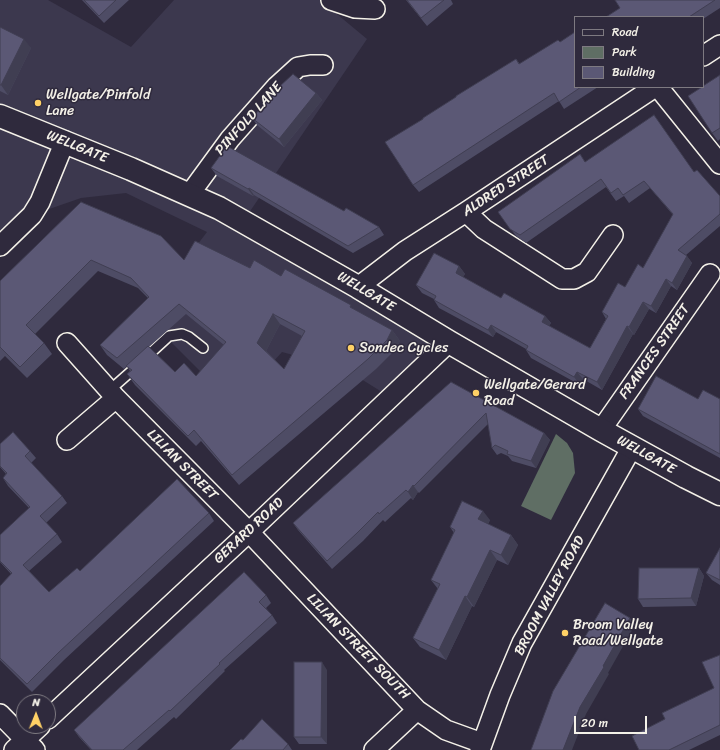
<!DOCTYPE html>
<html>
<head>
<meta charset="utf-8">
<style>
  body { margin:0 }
  #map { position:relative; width:720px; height:750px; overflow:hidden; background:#2f2a3d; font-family:Sriracha,sans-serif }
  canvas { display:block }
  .legend { position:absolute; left:574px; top:16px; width:130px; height:72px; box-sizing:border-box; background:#2f2a3d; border:1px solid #7e7a81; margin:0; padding:5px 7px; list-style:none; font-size:12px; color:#f4f1e8 }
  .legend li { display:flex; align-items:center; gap:8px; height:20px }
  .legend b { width:20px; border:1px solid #7e7a81 }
  .north { position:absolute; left:16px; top:694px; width:40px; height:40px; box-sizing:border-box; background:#2f2a3d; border:1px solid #7e7a81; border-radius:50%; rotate:1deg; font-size:11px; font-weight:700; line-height:16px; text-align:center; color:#f4f1e8 }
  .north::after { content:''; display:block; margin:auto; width:14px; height:18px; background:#ffd166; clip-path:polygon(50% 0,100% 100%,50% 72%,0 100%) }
  .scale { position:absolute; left:574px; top:716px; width:73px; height:18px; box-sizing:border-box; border:2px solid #f4f1e8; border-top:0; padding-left:5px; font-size:12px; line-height:14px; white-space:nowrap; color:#f4f1e8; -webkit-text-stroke:3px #2f2a3d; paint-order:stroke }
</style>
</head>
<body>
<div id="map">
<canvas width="720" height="750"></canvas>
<ul class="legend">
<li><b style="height:5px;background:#2f2a3d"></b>Road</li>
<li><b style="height:11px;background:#5f6e64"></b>Park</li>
<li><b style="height:11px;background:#5b5875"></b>Building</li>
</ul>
<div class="north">N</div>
<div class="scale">20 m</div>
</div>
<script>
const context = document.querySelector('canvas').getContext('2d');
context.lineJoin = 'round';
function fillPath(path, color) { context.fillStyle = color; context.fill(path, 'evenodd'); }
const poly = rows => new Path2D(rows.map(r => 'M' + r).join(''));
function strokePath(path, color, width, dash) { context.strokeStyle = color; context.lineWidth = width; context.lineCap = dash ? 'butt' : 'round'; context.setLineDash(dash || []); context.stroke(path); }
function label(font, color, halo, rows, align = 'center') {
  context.font = font + ' Sriracha,sans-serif'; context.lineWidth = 3; context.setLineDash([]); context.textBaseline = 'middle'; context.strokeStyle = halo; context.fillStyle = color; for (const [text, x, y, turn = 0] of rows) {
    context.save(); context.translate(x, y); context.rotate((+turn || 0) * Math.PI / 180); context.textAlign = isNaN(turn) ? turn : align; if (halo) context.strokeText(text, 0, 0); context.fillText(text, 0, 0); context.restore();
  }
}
const built = poly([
  [0,0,48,0,131,47,174,0,320,0,367,39,238,229,449,351,398,402,345,369,282,352,234,405,144,315,207,232,126,193,81,198,32,215,0,246]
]);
const green = poly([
  [556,434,567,443,573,453,575,473,551,520,521,506]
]);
const service = poly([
  [145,358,169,336,182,334,189,337,203,348],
  [110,390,136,367]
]);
const minor = poly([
  [331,0,355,8,375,9],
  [703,56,720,45],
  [658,87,720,164],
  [189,195,230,139,276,87,298,67,310,65,323,65],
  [466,212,484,229,562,279,574,279,587,272,613,235],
  [0,246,32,215,40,202,65,141],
  [358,287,405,251,466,212,655,87],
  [67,343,116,398,249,532,417,710,446,730,482,743],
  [601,430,710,274],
  [67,440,116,398],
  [0,714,35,750],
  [48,719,249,532,449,342],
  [14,750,40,726],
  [374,750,417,710],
  [480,750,500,695,522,643,632,447]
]);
const primary = poly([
  [0,116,131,169,219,208,358,287,449,342,601,430,686,477,720,494]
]);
const wall = poly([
  [82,0,129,0,104,23],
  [406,0,451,0,453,4,427,26],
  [615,0,720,0,720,8,703,19,703,17,606,17,620,8],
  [0,27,31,48,8,95,0,91],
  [516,59,520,64,575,87,598,87,564,109,559,101,419,192,413,185,423,119,456,97],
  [720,75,720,139,718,141,712,133],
  [316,93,322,100,284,147,257,125,252,118],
  [585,162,695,172,720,196,720,226,686,255,692,263,677,290,671,286,656,313,649,309,634,335,633,334,602,390,583,379,580,385,531,358,526,350,526,349,496,332,493,337,439,308,434,300,434,299,422,293,416,285,459,266,465,274,463,277,501,298,545,316,551,323,549,326,590,348,606,319,602,312,643,268,673,215,650,188,629,203,624,196,616,201,606,187,526,243,516,236,498,212],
  [211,168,344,211,379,227,384,235,353,253,254,195,253,196,217,176],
  [81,202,184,260,250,268,281,276,355,310,392,330,400,341,395,350,376,369,239,485,201,441,196,446,135,385,127,374,130,371,127,366,124,369,107,355,100,345,148,298,138,288,98,271,35,334,44,343,52,354,27,378,5,356,0,361,0,281],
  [186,314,224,345,196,376,175,372,149,347],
  [280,324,302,336,284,369,266,351],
  [451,382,544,433,550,440,536,468,512,461,508,456,501,453,497,455,492,448,488,424,419,493,418,492,413,500,411,498,385,522,383,520,363,541,332,569,298,530,293,523],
  [698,399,720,399,720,458,643,416,638,409],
  [0,444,30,451,36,458,31,463,62,496,67,503,46,523,57,534,62,542,29,571,49,592,80,571,209,513,214,521,64,660,32,692,0,660,0,586,11,574,0,562,0,535,29,508,8,486,3,478,6,474,0,467],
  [490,520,488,524,511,535,518,545,508,565,497,560,474,607,472,606,446,660,420,647,413,638,438,589,431,580,454,533,450,527],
  [720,548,720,585,712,580,706,573],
  [699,568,704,576,696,606,643,607,638,599],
  [266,595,271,603,266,608,272,615,277,623,224,670,225,671,176,719,174,717,137,750,91,750,79,737,74,730],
  [720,655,720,735,689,750,639,750,665,719,714,688],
  [327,670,327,744,299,744,294,737],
  [243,740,288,744,292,750,230,750]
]);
const shadedWall = poly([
  [24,39,31,48,8,95,1,85],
  [316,93,322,100,284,147,279,139],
  [249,188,254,195,253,196,248,189],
  [687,256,692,263,677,290,672,283],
  [459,266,465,274,461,280,456,273],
  [666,279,671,286,656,313,651,306],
  [643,302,649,309,634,335,629,327],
  [273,314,280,324,265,353,257,343],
  [545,316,551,323,547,329,542,322],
  [491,325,496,332,493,337,488,330],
  [627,326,633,334,602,390,597,382],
  [392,330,400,341,395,350,387,340],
  [577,372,583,379,580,385,574,377],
  [544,433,550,440,536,468,531,461],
  [413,485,418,492,413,500,408,492],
  [483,511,490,520,485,529,478,519],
  [511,535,518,545,508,565,501,555],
  [490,550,497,560,474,607,467,597],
  [699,568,704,576,696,606,691,598],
  [465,596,472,606,446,660,439,650],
  [630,618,635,625,608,673,609,674,586,714,572,750,563,750,580,707],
  [322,662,327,670,327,744,321,737]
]);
const building = poly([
  [84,0,116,0,99,16,84,0],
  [407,0,444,0,421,18,407,0],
  [615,0,715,0,689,17,606,17,620,8,615,0],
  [0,27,24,39,1,85,0,85,0,27],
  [575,32,575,87,581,87,559,102,554,93,413,185,385,142,423,119,423,118,456,97,456,96,516,59,519,64,558,40,560,42,575,32],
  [293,74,316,93,279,139,252,118,279,87,293,74],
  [720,75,720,128,712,133,688,96,702,87,703,87,703,86,720,75],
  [654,115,694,172,697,170,720,196,720,214,678,250,687,256,672,283,666,279,651,306,643,302,629,327,627,326,597,382,577,372,574,377,526,350,528,346,491,325,488,330,434,300,436,296,416,285,434,253,459,266,456,273,501,298,504,293,545,316,542,322,590,348,608,316,602,312,618,283,625,287,638,264,643,268,673,214,644,181,623,195,618,188,611,193,601,179,520,235,510,229,498,212,580,154,585,162,654,115],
  [227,146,344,211,346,208,379,227,348,246,249,188,248,189,211,168,227,146],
  [81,202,161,236,184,260,195,241,250,268,254,260,281,276,285,269,351,305,350,307,392,330,387,340,368,359,232,475,194,430,188,436,127,374,132,370,126,366,148,346,175,372,184,363,196,376,226,342,179,304,117,358,100,345,149,297,131,278,91,260,26,325,44,343,20,367,0,347,0,281,81,202],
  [273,314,305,331,284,369,257,343,273,314],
  [656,376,698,399,703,390,720,399,720,454,638,409,656,376],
  [451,382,544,433,531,461,507,454,508,451,495,445,492,448,486,413,414,486,413,485,408,492,406,490,379,514,378,512,357,533,327,561,293,523,451,382],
  [13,432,30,451,25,456,62,496,40,516,57,534,23,565,49,592,77,568,80,571,177,479,209,513,58,653,27,684,0,658,0,586,12,573,0,561,0,535,30,507,3,478,7,473,0,466,0,444,13,432],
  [462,501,483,511,478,519,511,535,501,555,490,550,467,597,465,596,439,650,413,638,440,584,431,580,455,530,450,527,462,501],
  [720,548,720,580,706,573,720,548],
  [639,568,699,568,691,598,638,599,639,568],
  [244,572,266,595,259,602,272,615,219,663,220,664,170,711,169,710,123,750,92,750,74,730,244,572],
  [605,603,630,618,603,666,604,667,580,707,563,750,531,750,553,691,605,603],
  [720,655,720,725,669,750,639,750,632,736,665,719,662,713,714,688,702,662,720,655],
  [294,662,322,662,321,737,294,737,294,662],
  [262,719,288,744,283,750,230,750,241,739,243,740,262,719]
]);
const markers = [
  [38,103,4,"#ffd166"],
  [351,348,4,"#ffd166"],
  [476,393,4,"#ffd166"],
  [565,633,4,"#ffd166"]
];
const poiNames = [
  ["Wellgate/Pinfold",46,95],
  ["Lane",46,111],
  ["Sondec Cycles",359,348],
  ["Wellgate/Gerard",484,385],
  ["Road",484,401],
  ["Broom Valley",573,625],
  ["Road/Wellgate",573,641]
];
const streetNames = [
  ["PINFOLD LANE",249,119,-48],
  ["WELLGATE",77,147,22],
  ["ALDRED STREET",506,186,-33],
  ["WELLGATE",366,292,31],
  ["FRANCES STREET",655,352,-55],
  ["WELLGATE",646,455,29],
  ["LILIAN STREET",182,465,45],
  ["GERARD ROAD",249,531,-43],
  ["BROOM VALLEY ROAD",550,596,-62],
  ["LILIAN STREET SOUTH",358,647,46]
];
fillPath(built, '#3c384e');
fillPath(green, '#5f6e64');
strokePath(service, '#f4f1e8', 12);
strokePath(minor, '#f4f1e8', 22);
strokePath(primary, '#f4f1e8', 25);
strokePath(service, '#2f2a3d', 9);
strokePath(minor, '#2f2a3d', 19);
strokePath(primary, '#2f2a3d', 22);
fillPath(wall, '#4e4c65');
fillPath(shadedWall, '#403e52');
fillPath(building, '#5b5875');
strokePath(building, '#403e52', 1);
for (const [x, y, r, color] of markers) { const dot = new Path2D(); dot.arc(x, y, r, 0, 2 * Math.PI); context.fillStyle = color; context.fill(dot); strokePath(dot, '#2f2a3d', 1.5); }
label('14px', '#f4f1e8', '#2f2a3d', poiNames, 'left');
label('14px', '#f4f1e8', '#2f2a3d', streetNames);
</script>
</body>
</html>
